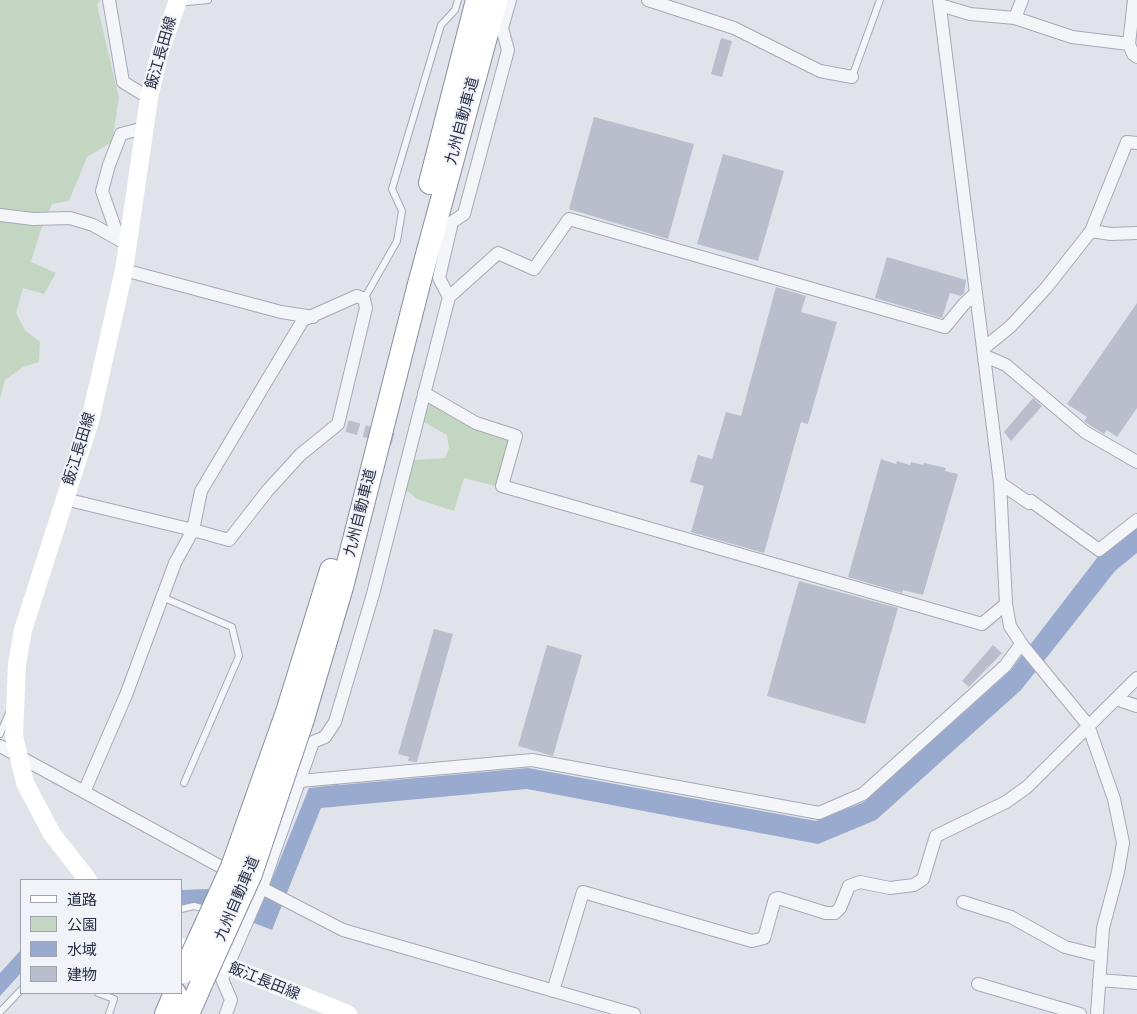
<!DOCTYPE html>
<html>
<head>
<meta charset="utf-8">
<style>
  body { margin:0 }
  #map { position:relative; width:1137px; height:1014px; overflow:hidden; background:#e1e3eb; font-family:Roboto,"Noto Sans JP",sans-serif }
  canvas { display:block }
  .legend { position:absolute; left:20px; top:879px; width:162px; height:115px; box-sizing:border-box; background:#f1f3f8; border:1px solid #a0a4b0; margin:0; padding:6px 9px; list-style:none; font-size:15px; color:#272e45 }
  .legend li { display:flex; align-items:center; gap:10px; height:25px }
  .legend b { width:25px; border:1px solid #a0a4b0 }
</style>
</head>
<body>
<div id="map">
<canvas width="1137" height="1014"></canvas>
<ul class="legend">
<li><b style="height:6px;background:#fff"></b>道路</li>
<li><b style="height:14px;background:#c3d6c1"></b>公園</li>
<li><b style="height:14px;background:#98abcf"></b>水域</li>
<li><b style="height:14px;background:#babecc"></b>建物</li>
</ul>
</div>
<script>
const context = document.querySelector('canvas').getContext('2d');
context.lineJoin = 'round';
function fillPath(path, color) { context.fillStyle = color; context.fill(path, 'evenodd'); }
const poly = rows => new Path2D(rows.map(r => 'M' + r).join(''));
function strokePath(path, color, width, dash) { context.strokeStyle = color; context.lineWidth = width; context.lineCap = dash ? 'butt' : 'round'; context.setLineDash(dash || []); context.stroke(path); }
function label(font, color, halo, rows, align = 'center') {
  context.font = font + ' Roboto,"Noto Sans JP",sans-serif'; context.lineWidth = 4; context.setLineDash([]); context.textBaseline = 'middle'; context.strokeStyle = halo; context.fillStyle = color; for (const [text, x, y, turn = 0] of rows) {
    context.save(); context.translate(x, y); context.rotate((+turn || 0) * Math.PI / 180); context.textAlign = isNaN(turn) ? turn : align; if (halo) context.strokeText(text, 0, 0); context.fillText(text, 0, 0); context.restore();
  }
}
const green = poly([
  [0,0,100,0,97,5,119,98,112,142,87,157,69,201,52,204,40,232,31,262,56,273,44,294,23,288,16,313,25,330,40,342,39,362,23,367,5,380,0,398],
  [427,401,510,436,495,486,464,478,454,511,417,499,405,489,413,460,445,458,449,448,447,435,422,421]
]);
const water = poly([
  [1137,524,1137,553,1115,571,1021,690,876,820,818,844,527,789,321,808,272,930,207,905,181,905,181,890,208,889,260,909,309,788,336,785,336,783,340,785,528,768,816,821,864,802,1010,671,1100,554],
  [21,950,21,973,0,996,0,973]
]);
const building = poly([
  [721,38,732,41,722,77,711,74],
  [594,117,694,144,668,239,569,209],
  [723,154,784,171,758,261,697,244],
  [887,257,966,280,964,293,961,296,950,293,942,318,875,298],
  [776,287,806,296,801,312,837,322,808,424,801,422,764,553,691,532,704,486,690,482,698,455,712,459,726,412,741,416],
  [1137,303,1137,408,1117,437,1107,430,1104,434,1091,426,1084,421,1087,417,1067,404],
  [1033,398,1042,406,1011,441,1004,432],
  [881,459,896,464,897,461,910,465,911,462,923,465,924,463,946,468,945,471,958,474,923,595,903,590,902,593,848,577],
  [799,581,898,608,865,724,767,696],
  [434,629,453,634,417,762,415,762,408,761,409,757,398,754],
  [547,645,582,655,553,756,518,746],
  [993,645,1002,653,969,687,962,681]
]);
const streetTunnel = poly([
  [347,426,399,441]
]);
const lane = poly([
  [178,3,208,0],
  [852,77,880,0],
  [364,299,397,241,402,211,392,189,441,25,455,10,458,0],
  [162,597,232,627,239,656,184,783],
  [0,734,9,713],
  [181,909,194,906,209,910],
  [98,993,114,999,109,1014],
  [0,1012,21,990]
]);
const street = poly([
  [109,0,123,82,149,98],
  [648,0,734,28,820,71,852,77],
  [939,0,1000,483,1006,604,1010,626,1023,646,1088,725,1114,799,1123,843,1118,872,1103,928,1097,1014],
  [1134,0,1129,44,1133,54,1137,57],
  [940,5,970,14,1015,18,1072,37,1129,44],
  [1015,18,1022,0],
  [0,215,33,219,70,218,93,225,123,242],
  [1091,231,1111,234,1137,233],
  [127,245,115,228,102,191,109,165,121,134,144,128],
  [124,270,281,312,313,317],
  [449,297,439,278,452,222,464,214,508,50,502,28,510,0],
  [984,348,1011,326,1046,288,1091,231,1127,142,1137,143],
  [985,356,1006,365,1085,432,1137,462],
  [424,393,476,423,516,436,502,486,982,624,1006,604],
  [1000,483,1029,503,1031,501,1099,550,1137,520],
  [65,499,193,530,229,540,268,490,300,455,338,424,366,308,364,299,357,296,303,320,201,491,193,530,175,563,126,695,84,792],
  [1116,699,1137,706],
  [0,746,234,874],
  [300,781,532,760,819,813,863,794,1005,666,1021,644],
  [254,884,343,930,634,1014],
  [963,902,1011,917,1065,947,1101,956],
  [1099,980,1137,983],
  [978,984,1080,1014],
  [553,991,583,892,752,941,764,938,775,899,778,898,826,913,835,913,840,908,849,886,860,882,890,888,914,885,923,879,936,836,1006,802,1027,787,1137,678],
  [226,1014,231,1000,222,979,262,887,313,742,325,737,335,722,373,594,449,297,498,253,534,269,569,219,945,327,964,304,975,294]
]);
const secondary = poly([
  [88,880,52,834,25,783,14,736,17,664,23,630,90,421,124,270,149,98,160,52,178,0],
  [181,947,348,1014]
]);
const highway = poly([
  [430,183,477,0],
  [287,712,331,570],
  [303,719,342,587,419,284,496,0],
  [166,1014,175,993],
  [188,1014,203,980]
]);
const highwayBridge = poly([
  [184,972,232,867,287,712],
  [203,980,251,874,303,719]
]);
const streetNames = [
  ["飯江長田線",162,53,-74],
  ["九州自動車道",463,121,-75],
  ["飯江長田線",80,449,-73],
  ["九州自動車道",361,513,-76],
  ["九州自動車道",238,899,-67],
  ["飯江長田線",264,982,22]
];
fillPath(green, '#c3d6c1');
fillPath(water, '#98abcf');
fillPath(building, '#babecc');
strokePath(streetTunnel, '#bcbfca', 12, [12, 6]);
strokePath(lane, '#a5a9b6', 8);
strokePath(street, '#a5a9b6', 14);
strokePath(highway, '#878ea4', 24);
strokePath(lane, '#f4f5f9', 6);
strokePath(street, '#f4f5f9', 12);
strokePath(secondary, '#fff', 18);
strokePath(highway, '#fff', 22);
strokePath(highwayBridge, '#878ea4', 24, []);
strokePath(highwayBridge, '#fff', 22);
label('15px', '#272e45', '#f1f3f8', streetNames);
</script>
</body>
</html>
